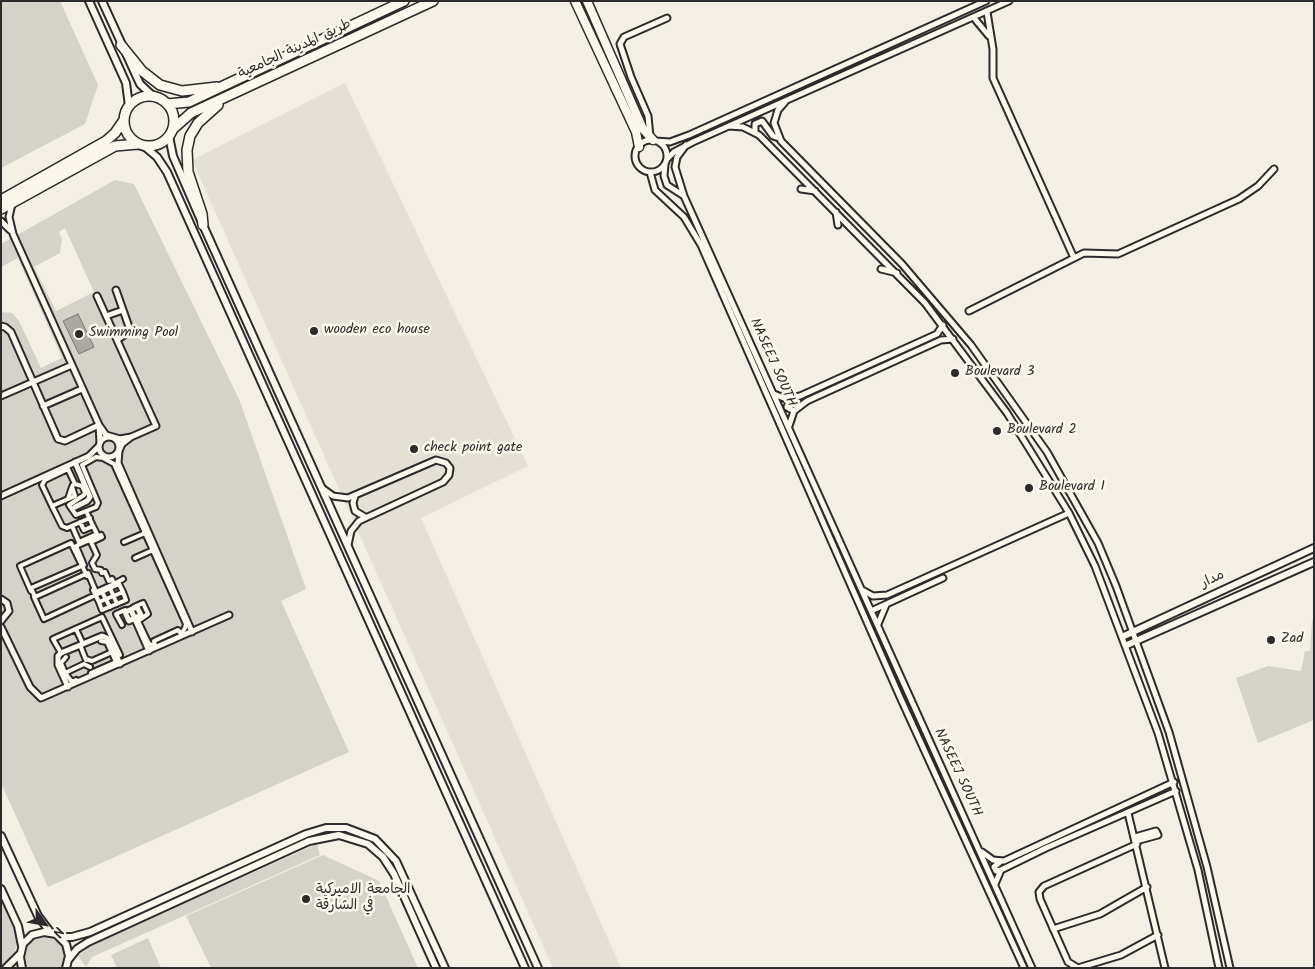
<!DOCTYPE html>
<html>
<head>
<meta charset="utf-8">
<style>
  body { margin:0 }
  #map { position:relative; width:1315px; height:969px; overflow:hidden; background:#f3efe4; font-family:Kalam,sans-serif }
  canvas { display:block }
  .frame { position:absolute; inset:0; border:2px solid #2b2b2b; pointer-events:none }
  .north { position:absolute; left:20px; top:899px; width:50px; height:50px; -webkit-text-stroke:4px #fbf7ec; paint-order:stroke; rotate:122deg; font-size:14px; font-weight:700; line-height:20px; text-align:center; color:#2b2b2b }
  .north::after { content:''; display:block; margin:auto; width:18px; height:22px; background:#2b2b2b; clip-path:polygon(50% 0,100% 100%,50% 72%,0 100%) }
</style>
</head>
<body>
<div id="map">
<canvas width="1315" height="969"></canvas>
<div class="frame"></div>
<div class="north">N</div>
</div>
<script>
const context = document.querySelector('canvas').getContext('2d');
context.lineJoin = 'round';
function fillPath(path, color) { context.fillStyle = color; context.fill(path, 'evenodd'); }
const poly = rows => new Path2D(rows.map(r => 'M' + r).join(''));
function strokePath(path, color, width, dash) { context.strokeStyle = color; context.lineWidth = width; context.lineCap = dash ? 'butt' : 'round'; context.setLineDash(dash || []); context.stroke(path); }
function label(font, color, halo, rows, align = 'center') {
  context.font = font + ' Kalam,"Playpen Sans Arabic",sans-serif'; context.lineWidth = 5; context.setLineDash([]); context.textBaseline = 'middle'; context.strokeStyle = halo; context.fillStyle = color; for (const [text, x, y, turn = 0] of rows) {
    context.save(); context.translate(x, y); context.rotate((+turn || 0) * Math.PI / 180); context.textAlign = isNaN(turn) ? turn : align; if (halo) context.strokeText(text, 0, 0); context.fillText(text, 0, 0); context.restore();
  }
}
const built = poly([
  [345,83,528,466,421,518,621,968,553,968,192,160]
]);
const green = poly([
  [1,1,60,1,98,85,85,124,1,168],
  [115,180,134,184,239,399,306,589,281,601,349,752,48,887,1,783,1,312,12,313,19,321,41,368,62,358,18,258,1,267,1,244],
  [65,228,94,292,56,311,34,267,60,253,62,239,59,232],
  [1312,620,1314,620,1314,720,1258,743,1236,678,1268,666,1301,671,1305,651,1310,651],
  [317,844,320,855,92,957,86,967,78,956,94,943],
  [323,855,379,881,418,968,211,968,186,916],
  [1,900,12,923,15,925,19,938,13,957,1,968],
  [42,937,53,938,61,945,65,955,61,968,29,968,27,966,25,957,27,948,33,940],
  [148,938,161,968,117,968,111,955]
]);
const water = poly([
  [78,314,94,347,79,354,63,321,78,314]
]);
const pedestrian = poly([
  [75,484,82,486,85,492,84,495,69,505,76,515,96,507,98,503,82,465,96,457,103,458,114,464,186,624,185,628,181,634,178,630,154,641,155,645,152,645,149,644,138,621,148,614,143,603,134,607],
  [68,499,72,487,75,496,52,506,62,526,67,528,90,518],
  [52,506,42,485,45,480,68,469,75,484,73,485],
  [80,522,84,530,93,526,86,511],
  [72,526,79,542,97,534,93,526],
  [101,535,102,537,91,542,97,555,92,563,95,569,101,570,102,573,105,572,109,581,112,579,114,584,96,592,88,573,35,597,31,588,84,565,76,546,101,535],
  [124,542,145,533],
  [135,558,153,550],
  [114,584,123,579],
  [110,588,119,584,123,592,126,600,102,610,99,602,123,592],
  [93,590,99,602],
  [31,591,20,566,71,543,87,576],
  [102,592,110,588,117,604],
  [34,597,44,619,102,592,110,607],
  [122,625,116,614,125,610],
  [76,629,83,644],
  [80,645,86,660],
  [61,653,53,639,102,617,120,655],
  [86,659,92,661,112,652],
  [65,673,61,663,66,657],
  [91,673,116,662,107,642,101,641],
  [76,680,72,682,65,673,84,664,90,667]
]);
const minor = poly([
  [987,12,993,49,993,78,1074,258],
  [974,18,989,36],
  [785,102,778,110,774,123,781,141,902,264,971,345,1047,452,1098,543,1116,586,1169,732,1207,867,1230,968],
  [729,126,743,127,759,135,925,303,1007,413,1069,513,1095,566,1158,733,1198,870,1219,968],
  [755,132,755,124,762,121,773,136,779,138],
  [650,137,648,116,631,77,620,44,624,37,667,18],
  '635 156a16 16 0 1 1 32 0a16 16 0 1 1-32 0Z',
  [656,141,670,142,689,135,986,1],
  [686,145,677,157,675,167,684,196,1032,968],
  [667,159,674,152,693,142,1009,1],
  [665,164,664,176,667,185,684,196],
  [650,172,655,190,684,217,701,245,900,697,1024,968],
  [801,189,815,191],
  [836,212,838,225],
  [1,221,10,230],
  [881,269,897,273],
  [116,290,129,327,127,333,117,340],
  [97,296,156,426,131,437,120,439,106,435,99,425],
  [969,311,1084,253,1118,254,1239,199,1258,186,1274,169],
  [106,316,123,310],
  [1,326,5,327,11,332,58,439,65,441,99,425],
  [72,365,99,425,100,443],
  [774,394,786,399,800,396,937,334,943,325],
  [1,396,72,365,13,234,9,217,12,204],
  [790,399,787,407,794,411],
  [43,406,82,389],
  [789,426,794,411,807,401,941,340,953,339],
  [131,437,122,444,119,451,118,463,192,632],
  '99 447a10 10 0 1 1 20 0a10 10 0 1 1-20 0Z',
  [322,488,333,496,348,498,436,460,446,463,450,468,449,475,443,482,359,521,351,531,348,545],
  [1,496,89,456,99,446],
  [355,496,353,503,355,511,365,517],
  [75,507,87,501,90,497,75,462],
  [862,590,873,596,887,595,1069,513],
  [1,599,7,603,9,611,1,621],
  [137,607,141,615,129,621,125,612,137,607],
  [131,610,149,651],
  [871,611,943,578],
  [878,624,886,605],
  [1,627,30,687,41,698,229,615],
  [68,687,58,665,58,656,61,653,102,636,109,639,120,664],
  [1128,813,1165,968],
  [1135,837,1156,831,1158,835,1136,841],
  [982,852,993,860,1004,861,1174,782],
  [1001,870,996,871,994,867,1001,861],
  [995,884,1001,870,1046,848,1176,791],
  [1053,929,1100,914,1147,887],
  [1078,968,1068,962,1040,899,1039,892,1044,886,1137,844],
  [1078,968,1121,955,1158,935]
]);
const tertiary = poly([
  [89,1,126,83,129,106],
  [102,1,140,84,154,97],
  [169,136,173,156,203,225,538,968],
  [144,146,157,157,167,172,525,968],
  [1124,636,1314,548],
  [1127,645,1314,562],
  [1,836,38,916,51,933],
  [1,889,18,926,22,946],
  [60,937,72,937,90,932,306,834,326,828,346,828,375,839,396,861,445,968],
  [69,959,77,949,88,942,309,841,339,835,368,844,383,857,394,874,436,968],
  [6,968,20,954],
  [22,968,20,957,23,944,32,935,44,932,56,934,66,944,69,956,66,968]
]);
const secondary = poly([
  [575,1,636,132,639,147],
  [587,1,643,129,653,140]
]);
const primary = poly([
  [121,45,142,71,160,85,182,91,217,87],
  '124 121a25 25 0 1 1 50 0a25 25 0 1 1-50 0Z',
  [167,104,189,102,404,1],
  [173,129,191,113,433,1],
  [1,200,106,141,115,133,124,120],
  [1,209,115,146,138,144],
  [203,225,202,214,188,172,187,150,190,136,198,123,218,105]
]);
const markers = [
  [314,331,5,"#2b2b2b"],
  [79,334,5,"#2b2b2b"],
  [955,373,5,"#2b2b2b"],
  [997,431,5,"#2b2b2b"],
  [414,449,5,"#2b2b2b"],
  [1029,488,5,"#2b2b2b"],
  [1271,640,5,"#2b2b2b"],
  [306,899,5,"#2b2b2b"]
];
const streetNames = [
  ["طريق المدينة الجامعية",295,50,-25],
  ["NASEEJ SOUTH",772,363,66],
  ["مدار",1213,580,-25],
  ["NASEEJ SOUTH",957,773,65]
];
const poiNames = [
  ["wooden eco house",324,331],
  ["Swimming Pool",89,334],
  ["Boulevard 3",965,373],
  ["Boulevard 2",1007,431],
  ["check point gate",424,449],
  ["Boulevard 1",1039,488],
  ["Zad",1281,640],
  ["الجامعة الاميركية",316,891],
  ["في الشارقة",316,907]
];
fillPath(built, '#e4e0d6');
fillPath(green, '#d5d2c9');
fillPath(water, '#aca9a2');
strokePath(water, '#787772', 1);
strokePath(pedestrian, '#2b2b2b', 8);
strokePath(minor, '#2b2b2b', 9);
strokePath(tertiary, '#2b2b2b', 10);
strokePath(secondary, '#2b2b2b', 11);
strokePath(primary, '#2b2b2b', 12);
strokePath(pedestrian, '#fbf7ec', 4);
strokePath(minor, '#fbf7ec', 5);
strokePath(tertiary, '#fbf7ec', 6);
strokePath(secondary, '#fbf7ec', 8);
strokePath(primary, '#fbf7ec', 9);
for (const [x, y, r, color] of markers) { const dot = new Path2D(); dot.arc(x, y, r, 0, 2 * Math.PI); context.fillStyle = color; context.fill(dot); strokePath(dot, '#fbf7ec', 2); }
label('14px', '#2b2b2b', '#fbf7ec', streetNames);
label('14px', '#2b2b2b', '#fbf7ec', poiNames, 'left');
</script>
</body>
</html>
